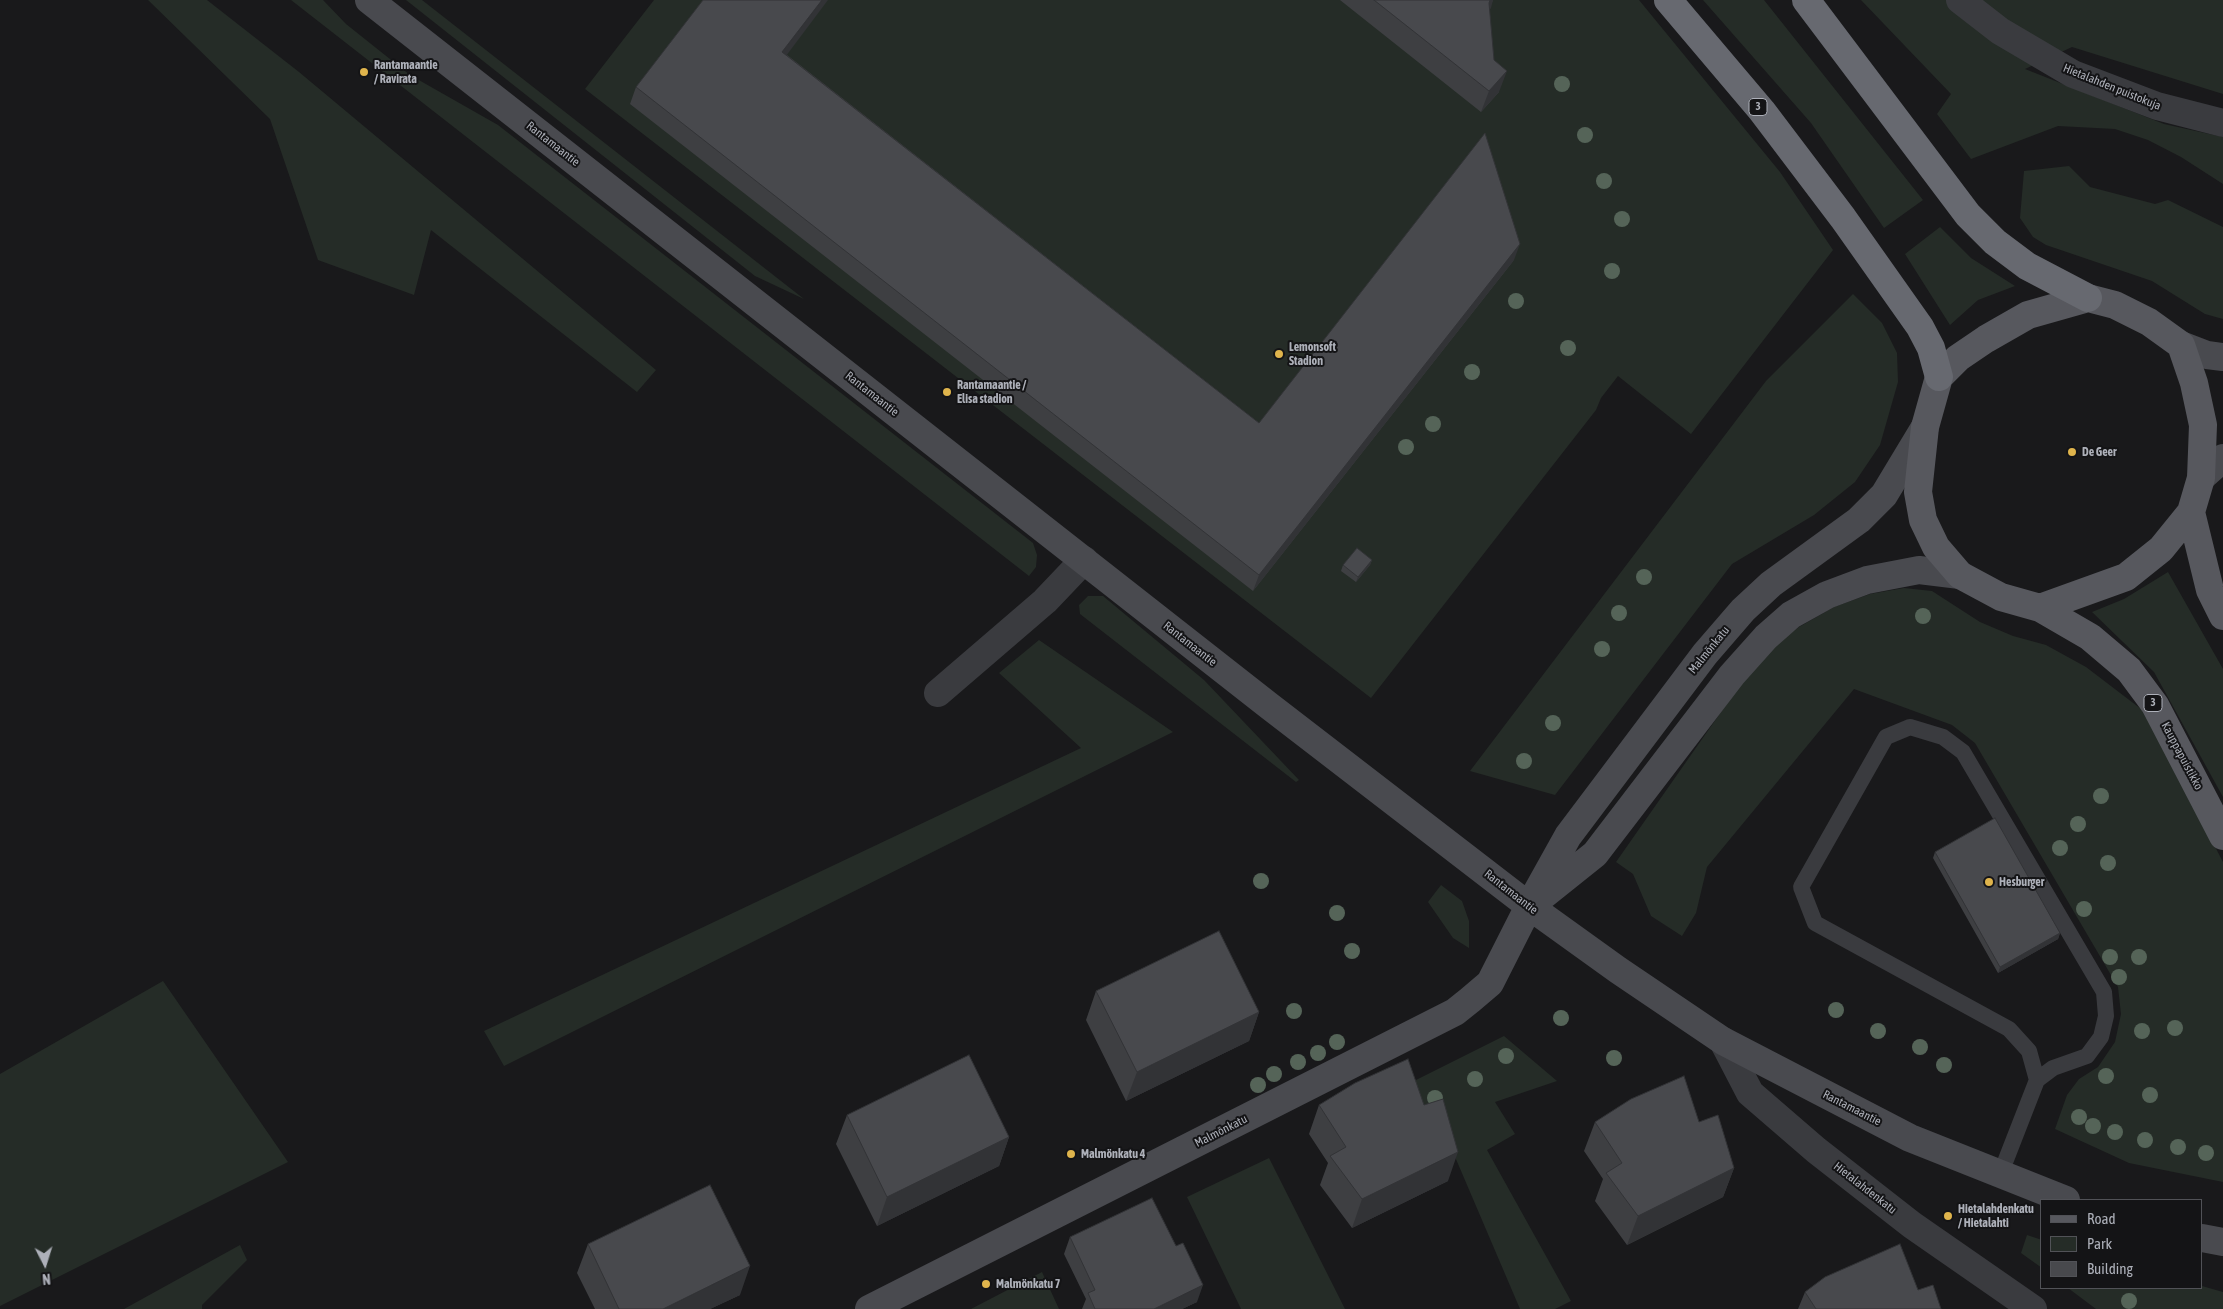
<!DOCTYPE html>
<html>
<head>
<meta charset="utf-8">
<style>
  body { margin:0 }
  #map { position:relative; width:2223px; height:1309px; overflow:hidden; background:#19191b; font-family:"Asap Condensed",sans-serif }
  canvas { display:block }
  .legend { position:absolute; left:2040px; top:1199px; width:162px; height:90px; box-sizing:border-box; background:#141416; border:1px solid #515257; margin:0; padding:6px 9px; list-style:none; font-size:15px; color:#adb0b9 }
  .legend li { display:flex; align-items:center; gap:10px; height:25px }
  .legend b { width:25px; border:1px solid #515257 }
  .north { position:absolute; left:20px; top:1239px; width:50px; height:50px; -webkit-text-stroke:4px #141416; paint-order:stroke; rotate:175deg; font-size:14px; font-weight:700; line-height:20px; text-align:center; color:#adb0b9 }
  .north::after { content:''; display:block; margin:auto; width:18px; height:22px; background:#adb0b9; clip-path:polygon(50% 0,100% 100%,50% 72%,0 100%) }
</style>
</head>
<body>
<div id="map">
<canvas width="2223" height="1309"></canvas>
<ul class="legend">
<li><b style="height:6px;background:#57585e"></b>Road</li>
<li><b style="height:14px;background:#252c27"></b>Park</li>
<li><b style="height:14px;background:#48494d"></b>Building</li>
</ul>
<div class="north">N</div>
</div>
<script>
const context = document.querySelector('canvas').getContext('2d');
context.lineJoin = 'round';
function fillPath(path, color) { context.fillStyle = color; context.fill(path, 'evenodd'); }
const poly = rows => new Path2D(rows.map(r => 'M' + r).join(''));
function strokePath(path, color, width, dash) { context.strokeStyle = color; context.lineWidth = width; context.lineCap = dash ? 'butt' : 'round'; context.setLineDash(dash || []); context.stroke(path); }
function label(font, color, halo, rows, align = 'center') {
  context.font = font + ' "Asap Condensed",sans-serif'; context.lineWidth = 4; context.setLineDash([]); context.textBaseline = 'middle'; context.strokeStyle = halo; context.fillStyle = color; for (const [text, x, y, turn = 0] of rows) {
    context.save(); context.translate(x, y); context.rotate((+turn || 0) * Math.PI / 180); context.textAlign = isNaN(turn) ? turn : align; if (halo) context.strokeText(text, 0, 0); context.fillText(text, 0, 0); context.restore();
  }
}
const green = poly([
  [148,0,207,0,299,72,656,370,637,392,431,230,414,295,318,260,270,119],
  [291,0,323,0,346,24,410,75,498,125,1033,543,1037,555,1036,567,1029,576],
  [406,0,422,0,804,299,755,276],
  [654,0,1639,0,1780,172,1833,250,1691,434,1618,376,1601,398,1596,410,1371,698,585,89],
  [1703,0,1764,0,1923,200,1884,228,1811,123],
  [1861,0,2223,0,2223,94,2072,47,2025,69,2164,124,2223,137,2223,184,2181,157,2148,140,2115,129,2058,126,1971,159,1937,114,1951,94],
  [2069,166,2090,187,2155,204,2168,200,2223,227,2223,319,2205,314,2152,281,2046,245,2033,237,2020,218,2024,171],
  [1940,227,1971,258,2015,286,1978,300,1950,325,1905,254],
  [1853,294,1882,323,1897,353,1898,382,1880,445,1855,482,1814,515,1732,564,1555,795,1470,771,1766,381],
  [2168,572,2223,669,2223,797,2154,672,2092,612,2124,599],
  [1904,588,1932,591,1980,622,2013,636,2046,645,2086,667,2145,712,2223,862,2223,1182,2129,1163,2055,1129,2067,1095,2079,1079,2098,1067,2115,1042,2121,1014,2118,987,1975,743,1952,725,1854,689,1707,867,1696,913,1682,936,1651,916,1633,874,1616,862,1742,682,1774,645,1799,627,1834,607,1870,594],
  [1088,596,1103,596,1204,680,1299,780,1296,782,1080,614,1079,605],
  [1039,640,1173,732,504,1066,484,1031,1081,748,999,673],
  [1441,885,1462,901,1469,921,1469,948,1453,938,1428,902],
  [163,981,288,1162,0,1306,0,1074],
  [1504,1036,1557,1081,1495,1102,1515,1134,1487,1150,1571,1301,1555,1309,1520,1309,1438,1117,1421,1121,1412,1082],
  [1269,1158,1345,1309,1241,1309,1187,1197],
  [2027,1235,2042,1240,2042,1268,2021,1253],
  [240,1245,247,1260,202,1305,202,1309,124,1309],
  [1042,1272,1059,1309,971,1309],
  [2202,1286,2223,1292,2223,1309,2096,1309,2068,1288]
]);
const lane = poly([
  [2000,1175,2037,1080,2029,1051,2009,1029,1815,923,1801,887,1886,737,1910,727,1943,737,1963,752,2104,992,2106,1016,2101,1037,2087,1056,2053,1068,2037,1080]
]);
const street = poly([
  [1960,0,2000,31,2073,74,2157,106,2223,123],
  [938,693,1045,601,1084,560],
  [1723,1041,1750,1093,1816,1150,1912,1225,2033,1309]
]);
const secondary = poly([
  [369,0,1268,705,1529,906,1618,970,1723,1041,1910,1138,2066,1200],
  [2181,345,2207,355,2223,357],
  [2201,478,2223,458],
  [1540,898,1595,854,1732,675,1766,637,1791,615,1827,595,1867,580,1919,570,1960,575],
  [2202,1238,2223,1242],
  [869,1309,1455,1012,1470,1000,1490,983,1529,906,1568,836,1705,654,1743,610,1771,584,1859,520,1884,495,1925,427]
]);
const primary = poly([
  [2088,298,2115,305,2149,322,2181,345,2194,383,2203,425,2201,478,2191,512,2161,549,2126,577,2040,608,2001,597,1960,575,1936,547,1923,520,1918,492,1925,427,1939,377,1958,358,1986,339,2028,315,2088,298],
  [2191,512,2210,590,2223,616],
  [2040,608,2090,637,2129,670,2155,705,2223,836]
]);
const highway = poly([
  [1668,0,1762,111,1843,218,1920,327,1931,348,1939,377],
  [1806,0,1968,215,1995,242,2027,266,2088,298]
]);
const trees = [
  [1562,84],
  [1585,135],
  [1604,181],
  [1622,219],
  [1612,271],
  [1516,301],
  [1568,348],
  [1472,372],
  [1433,424],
  [1406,447],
  [1644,577],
  [1619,613],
  [1923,616],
  [1602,649],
  [1553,723],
  [1524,761],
  [2101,796],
  [2078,824],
  [2060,848],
  [2108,863],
  [1261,881],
  [2084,909],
  [1337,913],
  [1352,951],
  [2110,957],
  [2139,957],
  [2119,977],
  [1836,1010],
  [1294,1011],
  [1561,1018],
  [2175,1028],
  [1878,1031],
  [2142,1031],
  [1337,1042],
  [1920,1047],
  [1318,1053],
  [1506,1056],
  [1614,1058],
  [1298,1062],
  [1944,1065],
  [1274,1074],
  [2106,1076],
  [1475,1079],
  [1258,1085],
  [2150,1095],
  [1435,1098],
  [2079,1117],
  [2093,1126],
  [2115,1132],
  [2145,1140],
  [2178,1147],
  [2206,1153],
  [2129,1301]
];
const wall = poly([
  [1340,0,1493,0,1489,10,1494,60,1499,92,1481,112],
  [787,55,1259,423,1514,260,1253,591,630,104,636,87],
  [1372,560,1370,565,1356,582,1341,571,1343,565],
  [1935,852,2060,933,2058,939,1998,973,1933,858],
  [1096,991,1259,1012,1249,1041,1126,1101,1086,1020],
  [1319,1105,1448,1181,1352,1228,1320,1185,1328,1163,1309,1134],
  [847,1115,1009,1137,999,1166,877,1226,836,1144],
  [1595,1122,1699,1122,1734,1168,1723,1197,1627,1245,1595,1201,1603,1179,1584,1151],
  [1070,1237,1197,1302,1182,1309,1082,1309,1086,1299,1064,1254],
  [588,1244,740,1295,710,1309,595,1309,577,1273],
  [1918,1290,1941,1309,1798,1309,1805,1292]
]);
const shadedWall = poly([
  [822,0,828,0,777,68,782,52],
  [1490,0,1493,0,1491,8,1481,24],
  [1507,71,1499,92,1481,112,1489,91],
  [1520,244,1514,260,1253,591,1259,575],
  [1372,560,1370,565,1356,582,1358,577],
  [2060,933,2058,939,1998,973,2000,967],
  [1259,1012,1249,1041,1126,1101,1137,1072],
  [1009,1137,999,1166,877,1226,887,1197],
  [1458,1152,1448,1181,1352,1228,1362,1199],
  [1734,1168,1723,1197,1627,1245,1638,1216],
  [750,1266,740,1295,710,1309,663,1309],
  [1203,1285,1197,1302,1182,1309,1154,1309]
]);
const building = poly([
  [703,0,822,0,782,52,1259,423,1485,133,1520,244,1259,575,636,87,703,0],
  [1374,0,1490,0,1489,3,1494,60,1507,71,1489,91,1374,0],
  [1357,548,1372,560,1358,577,1343,565,1357,548],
  [1995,818,2060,933,2000,967,1935,852,1995,818],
  [1219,931,1259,1012,1137,1072,1096,991,1219,931],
  [969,1055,1009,1137,887,1197,847,1115,969,1055],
  [1408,1059,1424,1105,1443,1099,1458,1152,1362,1199,1330,1156,1346,1147,1319,1105,1355,1083,1408,1059],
  [1684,1076,1699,1122,1718,1115,1734,1168,1638,1216,1606,1173,1622,1163,1595,1122,1631,1099,1684,1076],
  [710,1185,750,1266,663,1309,619,1309,588,1244,710,1185],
  [1152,1198,1176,1246,1183,1243,1203,1285,1154,1309,1095,1309,1088,1293,1095,1290,1070,1237,1152,1198],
  [1900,1244,1918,1290,1933,1285,1941,1309,1816,1309,1805,1292,1825,1277,1900,1244]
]);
const markers = [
  [364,72,5,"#dfb44c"],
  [1279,354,5,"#dfb44c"],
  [947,392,5,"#dfb44c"],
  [2072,452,5,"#dfb44c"],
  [1989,882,5,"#dfb44c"],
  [1071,1154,5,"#dfb44c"],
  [1948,1216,5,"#dfb44c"],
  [986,1284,5,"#dfb44c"]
];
const shields = [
  [1758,107,18],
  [2153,703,18]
];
const shieldNames = [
  ["3",1758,107],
  ["3",2153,703]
];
const poiNames = [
  ["Rantamaantie",374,65],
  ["/ Ravirata",374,79],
  ["Lemonsoft",1289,347],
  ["Stadion",1289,361],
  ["Rantamaantie /",957,385],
  ["Elisa stadion",957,399],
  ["De Geer",2082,452],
  ["Hesburger",1999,882],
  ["Malmönkatu 4",1081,1154],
  ["Hietalahdenkatu",1958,1209],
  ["/ Hietalahti",1958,1223],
  ["Malmönkatu 7",996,1284]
];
const streetNames = [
  ["Hietalahden puistokuja",2112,87,22],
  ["Rantamaantie",553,144,38],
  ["Rantamaantie",872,394,38],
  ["Rantamaantie",1190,644,38],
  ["Malmönkatu",1709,650,-51],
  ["Kauppapuistikko",2182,756,62],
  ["Rantamaantie",1511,892,38],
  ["Rantamaantie",1852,1108,27],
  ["Malmönkatu",1221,1131,-27],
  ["Hietalahdenkatu",1865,1188,38]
];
fillPath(green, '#252c27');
strokePath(lane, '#3a3b3f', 16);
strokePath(street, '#3a3b3f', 28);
strokePath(secondary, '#494a4f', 28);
strokePath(primary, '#57585e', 28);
strokePath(highway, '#676970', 28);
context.fillStyle = '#556458';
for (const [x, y] of trees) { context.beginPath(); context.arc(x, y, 8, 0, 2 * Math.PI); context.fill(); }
fillPath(wall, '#3e3f42');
fillPath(shadedWall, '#323336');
fillPath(building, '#48494d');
strokePath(building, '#323336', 1);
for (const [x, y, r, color] of markers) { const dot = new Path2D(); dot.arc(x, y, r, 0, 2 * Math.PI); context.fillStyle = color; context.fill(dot); strokePath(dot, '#141416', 2); }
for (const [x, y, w] of shields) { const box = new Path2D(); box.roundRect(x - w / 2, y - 8.5, w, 17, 4); context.fillStyle = '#141416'; context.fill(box); strokePath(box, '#adb0b9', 1); }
label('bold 11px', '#adb0b9', null, shieldNames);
label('bold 12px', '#adb0b9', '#141416', poiNames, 'left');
label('12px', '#adb0b9', '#141416', streetNames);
</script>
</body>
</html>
